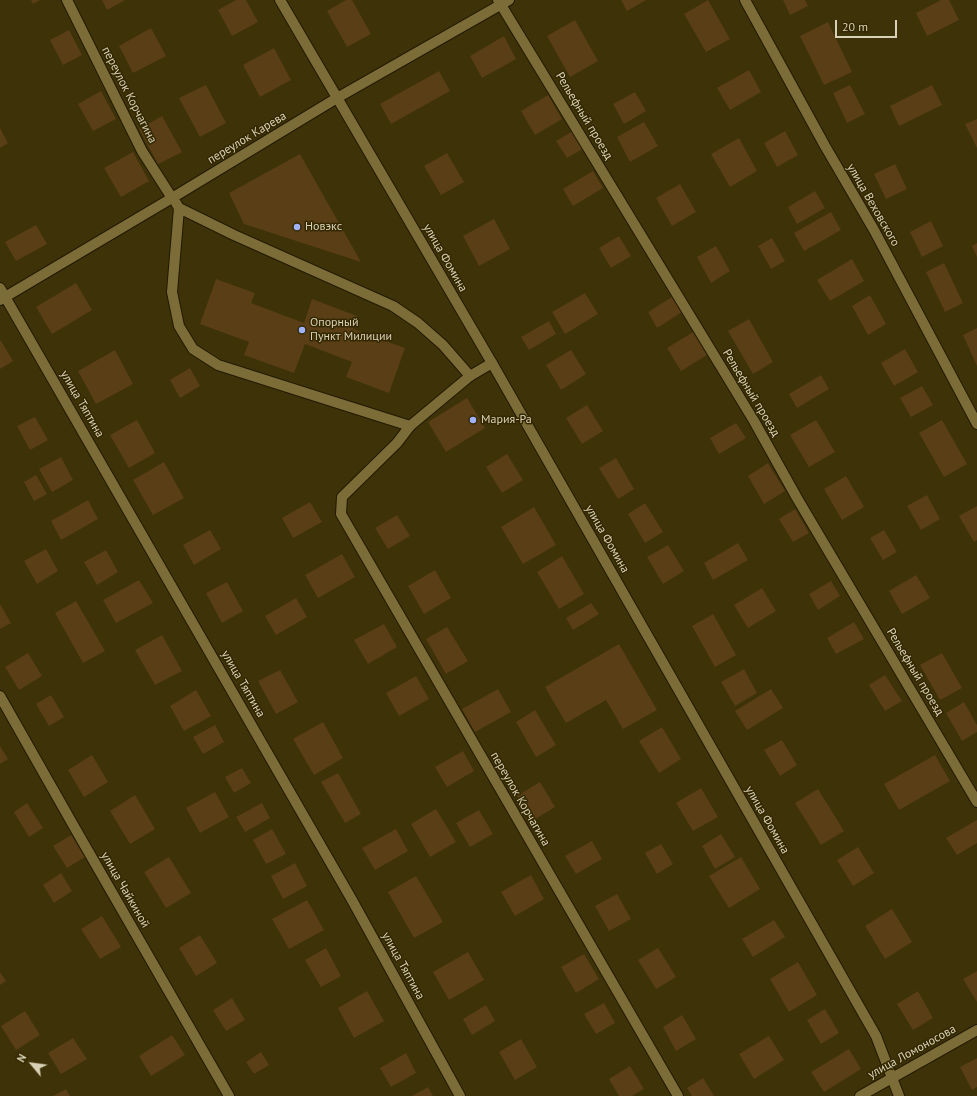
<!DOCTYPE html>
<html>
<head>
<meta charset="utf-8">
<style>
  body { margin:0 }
  #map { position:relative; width:977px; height:1096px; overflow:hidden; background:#3e3208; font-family:"PT Sans",sans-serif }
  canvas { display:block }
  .north { position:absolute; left:12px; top:1044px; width:40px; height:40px; -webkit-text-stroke:3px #332800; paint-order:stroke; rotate:299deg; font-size:11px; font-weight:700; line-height:16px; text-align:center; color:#d9d1b6 }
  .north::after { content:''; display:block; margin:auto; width:14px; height:18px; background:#d9d1b6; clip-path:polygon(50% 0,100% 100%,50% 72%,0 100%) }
  .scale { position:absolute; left:835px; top:20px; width:62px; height:18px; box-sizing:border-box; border:2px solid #d9d1b6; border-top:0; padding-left:5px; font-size:12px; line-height:14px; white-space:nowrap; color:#d9d1b6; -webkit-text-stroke:3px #332800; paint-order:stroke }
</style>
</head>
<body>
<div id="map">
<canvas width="977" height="1096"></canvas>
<div class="north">N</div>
<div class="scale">20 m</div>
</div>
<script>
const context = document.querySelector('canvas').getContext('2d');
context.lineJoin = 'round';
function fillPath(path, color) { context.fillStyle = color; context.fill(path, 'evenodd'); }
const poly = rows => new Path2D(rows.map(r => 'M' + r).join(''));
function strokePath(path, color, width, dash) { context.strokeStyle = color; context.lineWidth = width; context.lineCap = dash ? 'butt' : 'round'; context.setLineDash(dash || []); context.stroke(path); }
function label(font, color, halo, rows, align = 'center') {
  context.font = font + ' "PT Sans",sans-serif'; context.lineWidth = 3; context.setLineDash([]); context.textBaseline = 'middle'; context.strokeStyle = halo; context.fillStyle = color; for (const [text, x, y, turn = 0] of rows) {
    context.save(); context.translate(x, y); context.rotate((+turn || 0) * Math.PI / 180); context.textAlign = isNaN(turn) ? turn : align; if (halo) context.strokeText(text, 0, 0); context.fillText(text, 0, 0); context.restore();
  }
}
const building = poly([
  [31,0,40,0,33,4],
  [102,0,125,0,107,10],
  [236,0,246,0,258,22,232,36,218,10],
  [346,0,352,0,371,34,347,47,327,11],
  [621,0,646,0,627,11],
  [708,0,730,39,706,52,684,14],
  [783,0,805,0,808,6,790,15],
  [941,0,949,0,959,20,927,36,916,13],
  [575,20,598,61,570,77,547,36],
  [828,22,852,72,824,85,800,36],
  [151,28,166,56,133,73,119,46],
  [69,30,82,55,63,65,50,40],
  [504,36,516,59,482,78,470,56],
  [274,48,291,80,260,97,243,65],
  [749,70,761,92,730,110,717,88],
  [439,71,450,91,391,124,380,104],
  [206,85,226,123,200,137,179,98],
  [850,85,865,114,847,123,833,93],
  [932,85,942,105,899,126,890,106],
  [101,91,116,119,93,131,78,104],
  [635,92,646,111,624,124,613,104],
  [548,95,562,119,535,135,521,111],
  [162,116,182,152,158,164,139,129],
  [977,119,977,148,965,124],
  [644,122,658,146,630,162,617,137],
  [0,128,8,143,0,148],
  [573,131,584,148,567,158,556,141],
  [785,131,798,155,777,167,764,143],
  [739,138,757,171,730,187,711,154],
  [133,152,149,181,121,197,104,168],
  [447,153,464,182,441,195,424,166],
  [300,154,361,262,244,224,229,193],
  [895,164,907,189,886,199,874,174],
  [593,171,603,188,573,206,563,189],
  [680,184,696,212,672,226,656,198],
  [815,191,825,208,797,224,788,207],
  [831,212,841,230,804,251,794,233],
  [494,219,510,249,479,266,463,236],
  [931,221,943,246,922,257,910,232],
  [36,225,47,244,16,261,5,242],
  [619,236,631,256,611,268,599,248],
  [772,238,785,261,771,269,758,246],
  [977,243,977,257,972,246],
  [716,246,730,271,711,283,697,257],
  [852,259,864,281,830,301,817,280],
  [944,263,963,303,945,312,926,272],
  [216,279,255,293,251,303,304,323,312,299,357,316,353,329,405,348,389,393,346,377,352,362,305,344,294,373,244,355,249,342,200,324],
  [76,283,92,310,52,334,36,307],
  [585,293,598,314,565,334,552,312],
  [870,295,886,324,868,335,852,306],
  [672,297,682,312,657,328,648,312],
  [749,319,773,362,753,374,728,331],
  [549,321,556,334,529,350,521,337],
  [977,328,977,366,963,335],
  [693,332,707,355,681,371,667,348],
  [0,341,1,341,13,361,0,369],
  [905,349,918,372,894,386,881,363],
  [115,350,133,384,96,404,78,371],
  [571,350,586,374,561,390,546,365],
  [190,368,200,386,180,398,170,380],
  [821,375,829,389,797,408,789,394],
  [922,386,933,405,911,417,900,398],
  [467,398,485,428,446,452,428,422],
  [587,405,603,431,582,444,566,418],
  [35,417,48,440,30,450,17,426],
  [137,420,155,453,129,468,110,435],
  [816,420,835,452,809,467,790,435],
  [942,420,967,464,944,477,919,433],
  [736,423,746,438,719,454,710,438],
  [507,454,523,480,502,493,486,467],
  [61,457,73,480,52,492,39,469],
  [616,458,634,489,618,499,599,468],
  [164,462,184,498,153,515,133,480],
  [768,463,785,491,764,504,748,476],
  [36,475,47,494,34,501,24,482],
  [846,476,864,507,842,520,824,489],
  [927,495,940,519,921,530,907,506],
  [88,500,98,519,61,540,51,521],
  [310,502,322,522,293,538,282,518],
  [645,503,663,532,645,543,628,514],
  [977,506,977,540,974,542,959,516],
  [534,507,556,545,523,564,501,527],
  [795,509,809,533,793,542,779,519],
  [397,515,410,536,388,549,375,528],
  [210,530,221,549,194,565,183,545],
  [884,530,897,552,883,560,870,538],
  [738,543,748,560,713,580,704,563],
  [668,545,684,571,663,584,647,557],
  [46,549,58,571,37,584,24,561],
  [106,550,118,572,97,585,84,562],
  [342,554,355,577,318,598,305,575],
  [562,556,584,594,559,609,537,572],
  [435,570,451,598,424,614,408,586],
  [916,575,930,598,902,614,889,591],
  [139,580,153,603,116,623,103,600],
  [831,581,840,596,818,610,809,594],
  [227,582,243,611,222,623,206,593],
  [762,588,776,611,748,628,734,605],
  [296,598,307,617,276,635,265,616],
  [76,601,105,651,83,663,55,613],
  [591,603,599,614,573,630,566,618],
  [0,604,11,623,0,629],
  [713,614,736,655,715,667,692,626],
  [854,622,864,639,836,654,827,638],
  [384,624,397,647,368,664,354,640],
  [447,627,468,661,446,674,426,639],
  [162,635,182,671,155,685,135,650],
  [619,644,657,710,623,729,606,700,566,723,545,687],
  [28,653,42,676,19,690,5,667],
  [942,653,962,688,940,700,920,665],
  [744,669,757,693,735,706,721,682],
  [280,670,298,702,276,714,258,681],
  [885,675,902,701,885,711,869,685],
  [416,676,429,699,399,716,386,693],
  [498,689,511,712,475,732,462,709],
  [771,689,783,708,747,730,735,711],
  [196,690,211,716,184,731,170,706],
  [51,695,64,717,49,726,36,704],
  [964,702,977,725,977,732,962,741,946,713],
  [535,710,556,745,536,757,516,722],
  [323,722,343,758,314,775,293,739],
  [215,725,224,742,203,754,193,737],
  [662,727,681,759,659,773,639,741],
  [782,740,797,765,780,776,764,750],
  [0,746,8,759,0,764],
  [463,751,474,771,447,787,435,767],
  [92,755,108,782,84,797,68,770],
  [935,755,950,781,899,810,884,784],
  [242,768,251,783,234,793,225,777],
  [338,773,361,814,345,823,321,782],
  [540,782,555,807,532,821,517,796],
  [701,788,718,817,693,831,676,803],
  [818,789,844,831,821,845,795,803],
  [215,792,229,817,200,833,186,808],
  [135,795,155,829,130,844,110,811],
  [27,803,43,828,29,837,14,812],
  [262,803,270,818,245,832,236,817],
  [436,809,456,842,430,857,411,824],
  [479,810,493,834,470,847,456,823],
  [977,820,977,843,957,855,946,838],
  [272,829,286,854,266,864,253,840],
  [396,829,408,851,375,870,362,848],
  [721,834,735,857,715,869,702,846],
  [71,835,85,857,67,868,53,846],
  [592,841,602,859,576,874,565,856],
  [661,844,673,864,657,874,645,853],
  [858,847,874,873,853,886,837,860],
  [169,857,191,893,166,908,144,872],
  [741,857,760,889,729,908,709,876],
  [295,863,307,886,283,899,271,876],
  [61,873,72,891,54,903,43,885],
  [531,875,544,899,515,916,501,892],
  [416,876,443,922,414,938,388,892],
  [617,894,631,919,609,931,595,906],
  [307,900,324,930,289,949,272,919],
  [892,909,912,942,885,959,865,926],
  [102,916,121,947,100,959,81,929],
  [774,920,785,937,753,957,742,939],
  [200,935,217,963,196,976,179,948],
  [326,948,341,976,321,987,305,960],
  [658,948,676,977,656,989,638,960],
  [468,952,484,980,449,1000,433,972],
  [584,954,599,979,576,993,561,967],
  [798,962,817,995,789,1012,770,979],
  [977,971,977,1002,963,979],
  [0,972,6,981,0,985],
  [367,991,384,1021,354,1038,338,1008],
  [918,991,933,1018,913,1030,897,1004],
  [232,998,245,1020,226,1031,213,1010],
  [604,1003,615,1023,596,1034,584,1014],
  [486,1005,495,1021,472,1035,463,1019],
  [825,1009,839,1033,821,1044,807,1020],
  [25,1011,40,1035,16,1050,1,1026],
  [682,1015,696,1039,676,1051,663,1027],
  [172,1035,185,1055,151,1076,139,1056],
  [769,1036,784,1060,754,1079,739,1054],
  [73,1038,87,1059,61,1074,48,1053],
  [521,1039,537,1067,515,1080,499,1052],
  [849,1049,861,1069,824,1092,811,1072],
  [261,1052,269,1065,254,1074,246,1062],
  [406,1053,416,1073,391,1087,380,1068],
  [977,1058,977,1087,972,1090,960,1067],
  [630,1066,644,1089,632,1096,619,1096,609,1079],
  [703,1078,714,1096,692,1096,687,1088],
  [428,1087,433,1096,412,1096],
  [66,1089,70,1096,53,1096]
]);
const service = poly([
  [176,203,179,208,234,235,393,306,418,323,443,345,470,376],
  [179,208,172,292,179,326,193,349,218,365,410,426]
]);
const minor = poly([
  [67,0,142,151,172,198],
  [498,0,754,421,797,498,977,802],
  [745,0,825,146,874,230,977,424],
  [0,288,352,900,460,1096],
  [0,300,172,198,337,98,509,0],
  [492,363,470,376,410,426,397,443,342,497,341,514,678,1096],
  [0,696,76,830,229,1096],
  [860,1096,977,1030]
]);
const tertiary = poly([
  [280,0,492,363,876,1036,899,1096]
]);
const markers = [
  [297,227,4,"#a1b2fd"],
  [302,330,4,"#a1b2fd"],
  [473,420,4,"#a1b2fd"]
];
const streetNames = [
  ["переулок Корчагина",129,95,63],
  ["Рельефный проезд",584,116,59],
  ["переулок Карева",247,138,-31],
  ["улица Веховского",873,205,60],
  ["улица Фомина",445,258,60],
  ["Рельефный проезд",751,393,59],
  ["улица Тяптина",82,404,60],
  ["улица Фомина",607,539,60],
  ["Рельефный проезд",915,672,59],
  ["улица Тяптина",243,684,60],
  ["переулок Корчагина",520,799,60],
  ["улица Фомина",767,820,60],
  ["улица Чайкиной",125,890,60],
  ["улица Тяптина",403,966,61],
  ["улица Ломоносова",912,1052,-29]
];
const poiNames = [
  ["Новэкс",305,227],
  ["Опорный",310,323],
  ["Пункт Милиции",310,337],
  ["Мария-Ра",481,420]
];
fillPath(building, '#593e16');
strokePath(service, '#221a00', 12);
strokePath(minor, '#221a00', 12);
strokePath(tertiary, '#221a00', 12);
strokePath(service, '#7c6c38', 10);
strokePath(minor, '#7c6c38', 10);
strokePath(tertiary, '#7c6c38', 10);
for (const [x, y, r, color] of markers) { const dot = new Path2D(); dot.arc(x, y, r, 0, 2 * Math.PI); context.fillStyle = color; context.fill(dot); strokePath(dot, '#332800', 1.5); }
label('12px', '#d9d1b6', '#332800', streetNames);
label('12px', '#d9d1b6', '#332800', poiNames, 'left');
</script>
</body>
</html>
